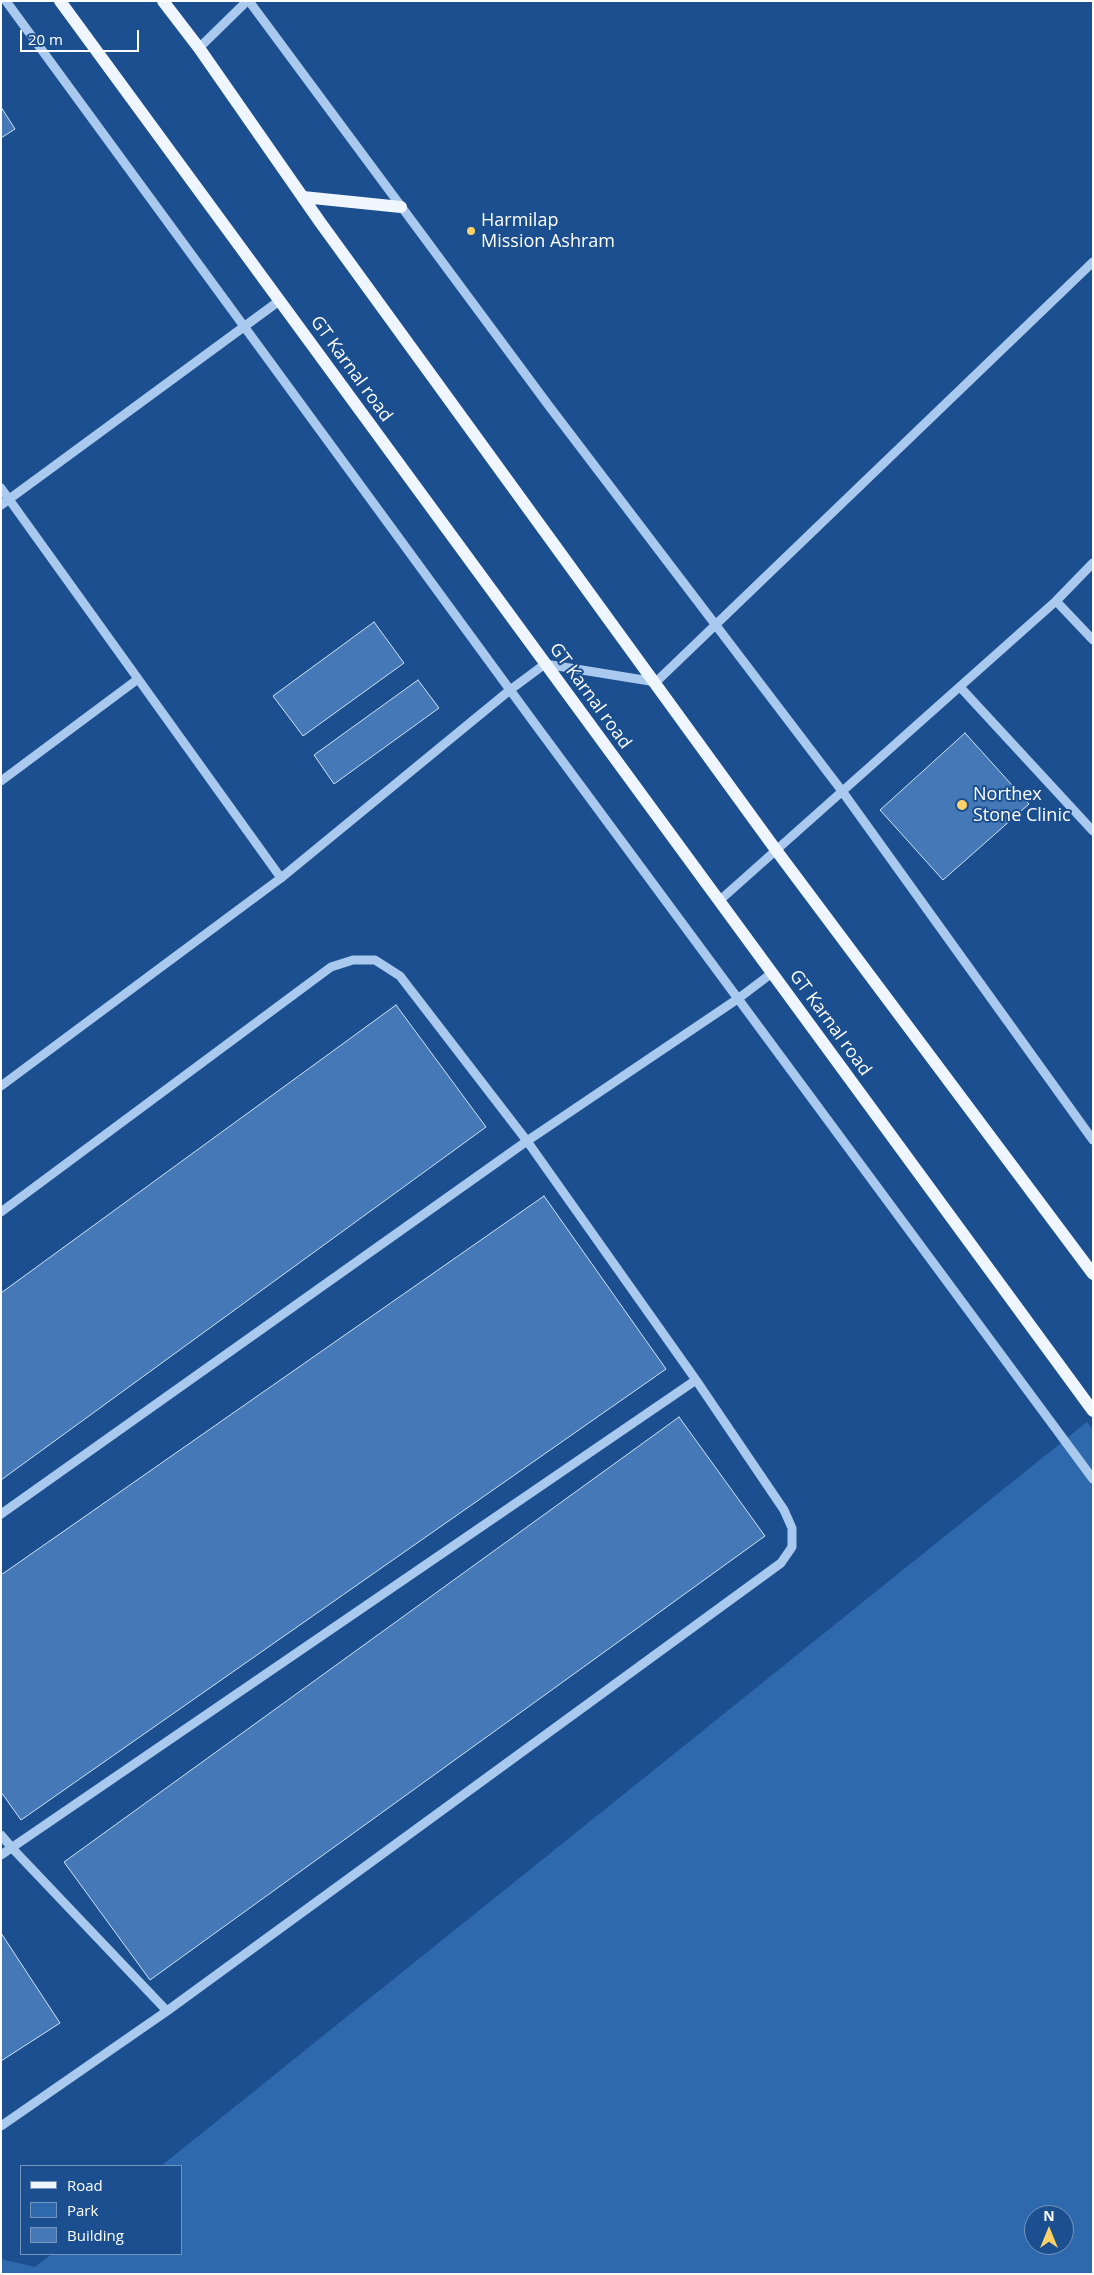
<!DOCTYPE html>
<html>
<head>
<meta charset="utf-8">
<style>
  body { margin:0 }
  #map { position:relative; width:1094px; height:2275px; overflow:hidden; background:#1b4f8f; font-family:"Open Sans",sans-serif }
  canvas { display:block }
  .frame { position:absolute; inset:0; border:2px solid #fff; pointer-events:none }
  .legend { position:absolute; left:20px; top:2165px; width:162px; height:90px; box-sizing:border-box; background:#1b4f8f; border:1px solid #7695bc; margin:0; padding:6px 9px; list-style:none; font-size:15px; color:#fff }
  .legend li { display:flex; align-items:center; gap:10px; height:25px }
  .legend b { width:25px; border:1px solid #7695bc }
  .north { position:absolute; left:1024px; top:2205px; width:50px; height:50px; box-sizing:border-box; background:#1b4f8f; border:1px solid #7695bc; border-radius:50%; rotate:0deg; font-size:14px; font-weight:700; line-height:20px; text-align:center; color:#fff }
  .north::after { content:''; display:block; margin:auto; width:18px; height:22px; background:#ffd166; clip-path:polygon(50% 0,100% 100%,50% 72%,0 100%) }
  .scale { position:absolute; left:20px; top:30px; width:119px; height:22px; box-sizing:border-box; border:2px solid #fff; border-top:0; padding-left:6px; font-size:15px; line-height:18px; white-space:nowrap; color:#fff; -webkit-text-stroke:4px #1b4f8f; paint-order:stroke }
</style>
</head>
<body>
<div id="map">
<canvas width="1094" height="2275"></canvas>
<div class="frame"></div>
<ul class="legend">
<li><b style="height:6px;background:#f0f6ff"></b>Road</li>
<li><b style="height:14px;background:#2e69ad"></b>Park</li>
<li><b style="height:14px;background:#4478b7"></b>Building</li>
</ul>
<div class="north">N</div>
<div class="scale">20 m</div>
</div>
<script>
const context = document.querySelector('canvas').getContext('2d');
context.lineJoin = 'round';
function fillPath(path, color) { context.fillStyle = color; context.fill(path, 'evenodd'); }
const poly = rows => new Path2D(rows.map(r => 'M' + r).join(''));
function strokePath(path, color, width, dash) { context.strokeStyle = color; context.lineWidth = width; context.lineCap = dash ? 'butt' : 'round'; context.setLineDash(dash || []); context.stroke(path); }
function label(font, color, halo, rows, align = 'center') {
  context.font = font + ' "Open Sans",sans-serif'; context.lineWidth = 4; context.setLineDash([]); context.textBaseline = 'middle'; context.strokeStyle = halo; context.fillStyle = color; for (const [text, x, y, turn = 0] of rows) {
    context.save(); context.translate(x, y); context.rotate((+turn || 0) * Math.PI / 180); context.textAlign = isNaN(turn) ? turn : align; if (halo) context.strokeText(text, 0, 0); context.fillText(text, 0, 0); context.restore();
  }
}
const green = poly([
  [1087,1422,1093,1430,1093,2274,1,2274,1,2259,35,2267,52,2254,181,2254,181,2166,161,2166],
  [1034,2215,1064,2215,1064,2245,1034,2245]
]);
const building = poly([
  [1,107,15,129,1,138,1,107],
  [374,622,404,663,303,736,273,696,374,622],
  [418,680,439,708,334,784,314,755,418,680],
  [965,733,1029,804,943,880,880,810,965,733],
  [396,1005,486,1127,1,1480,1,1293,396,1005],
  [544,1196,666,1369,21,1820,1,1792,1,1575,544,1196],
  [679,1417,765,1536,150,1980,64,1862,679,1417],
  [1,1933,60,2023,1,2061,1,1933]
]);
const minor = poly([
  [6,1,535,724,1093,1479],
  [249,1,549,406,842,791,1093,1140],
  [199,48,247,1],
  [1,488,281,878],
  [1,505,279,301],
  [1056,601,1093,640],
  [960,687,1093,831],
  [1,781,138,679],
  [719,901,1056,601,1093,563],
  [1,1086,281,878,510,690,545,664,656,682,1093,262],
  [1,1212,331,967,353,960,375,960,400,976,527,1141,696,1380,784,1510,792,1528,792,1547,781,1563,167,2011,1,2126],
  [1,1514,527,1141,739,998,772,973],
  [1,1835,12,1848,167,2011],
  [1,1855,696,1380]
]);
const major = poly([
  [60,1,1093,1411],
  [163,1,199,48,320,222,776,850,1093,1274],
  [303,197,401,207]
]);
const markers = [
  [471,231,5,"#ffd166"],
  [962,805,6,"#ffd166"]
];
const poiNames = [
  ["Harmilap",481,221],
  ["Mission Ashram",481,242],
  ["Northex",973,795],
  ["Stone Clinic",973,816]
];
const streetNames = [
  ["GT Karnal road",351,369,54],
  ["GT Karnal road",590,696,54],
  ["GT Karnal road",830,1023,54]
];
fillPath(green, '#2e69ad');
fillPath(building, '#4478b7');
strokePath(building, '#cfe3fa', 1);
strokePath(minor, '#a9c9ee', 9);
strokePath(major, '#f0f6ff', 12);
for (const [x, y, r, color] of markers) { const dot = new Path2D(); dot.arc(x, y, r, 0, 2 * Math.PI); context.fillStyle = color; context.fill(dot); strokePath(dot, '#1b4f8f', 2); }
label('18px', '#fff', '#1b4f8f', poiNames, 'left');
label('18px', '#fff', '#1b4f8f', streetNames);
</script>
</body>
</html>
